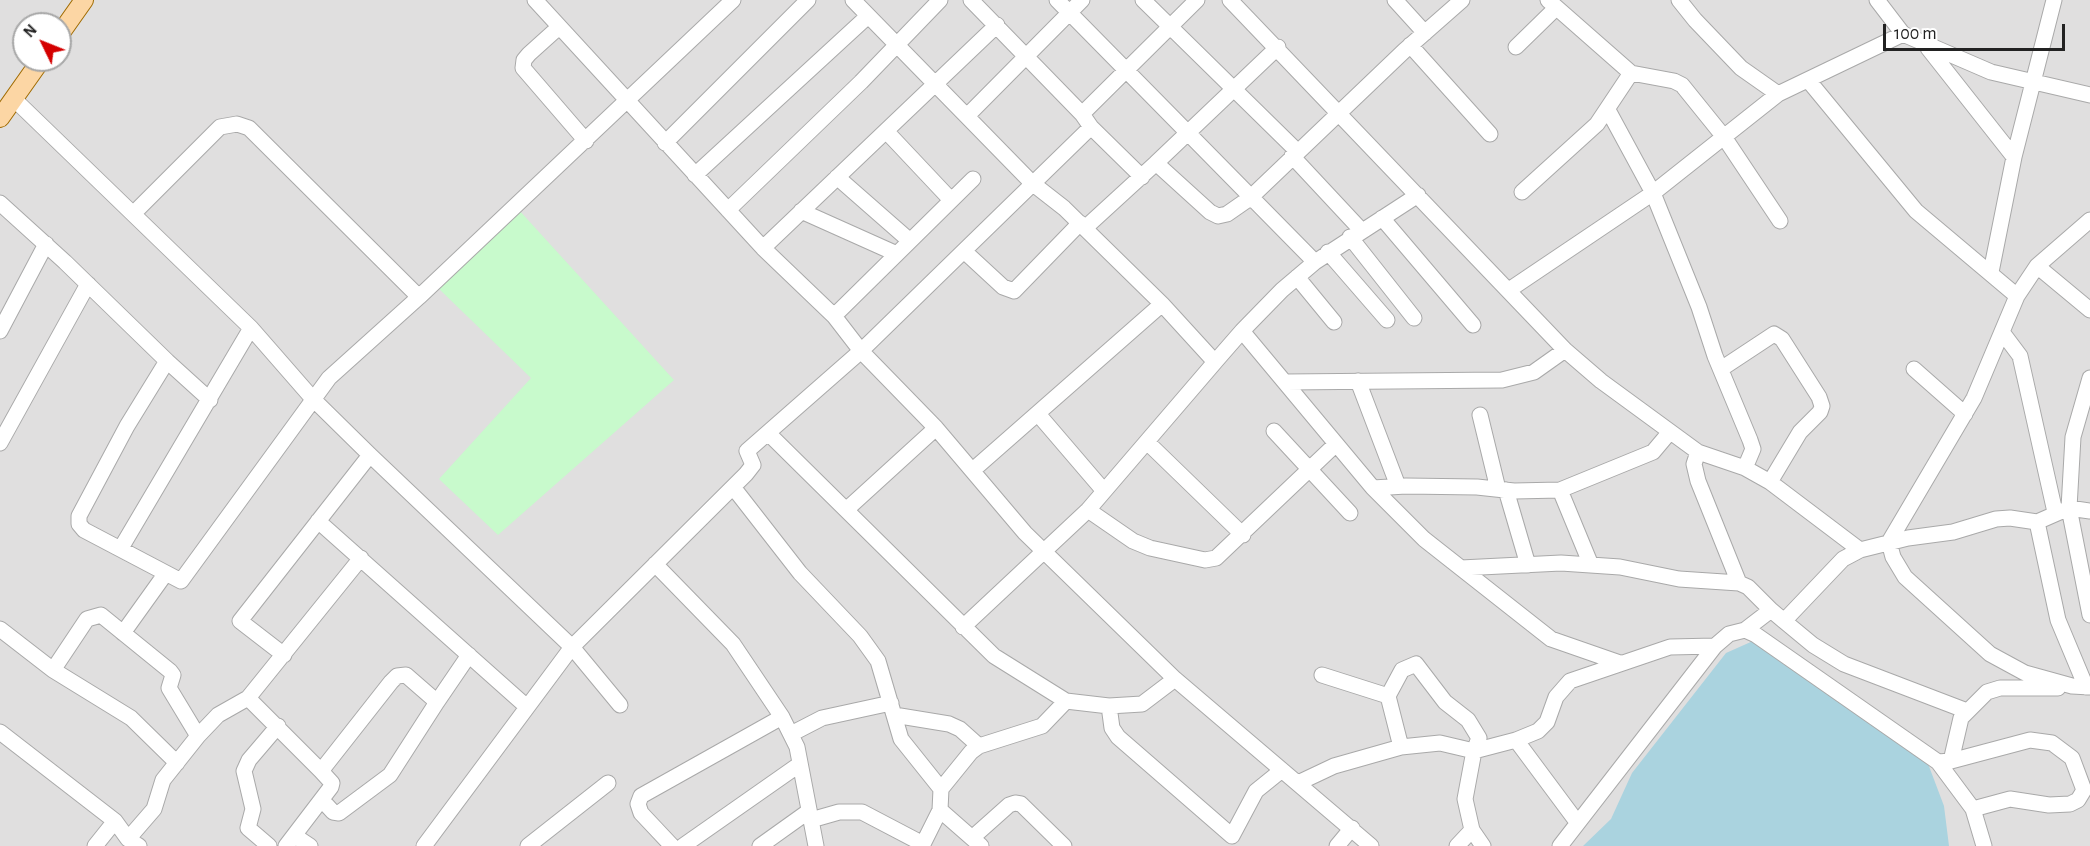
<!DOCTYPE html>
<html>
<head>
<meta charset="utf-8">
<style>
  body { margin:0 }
  #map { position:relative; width:2090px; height:846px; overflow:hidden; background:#f2efe9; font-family:"Alegreya Sans",sans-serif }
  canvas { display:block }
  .north { position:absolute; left:12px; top:12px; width:60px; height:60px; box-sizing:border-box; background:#fff; border:2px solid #a7a7a7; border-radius:50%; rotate:313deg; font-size:16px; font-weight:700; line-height:24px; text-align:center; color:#222 }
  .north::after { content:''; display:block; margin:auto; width:21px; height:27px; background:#d40000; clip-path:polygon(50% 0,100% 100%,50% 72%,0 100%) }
  .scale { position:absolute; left:1883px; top:24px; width:182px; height:27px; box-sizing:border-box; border:3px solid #222; border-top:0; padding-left:8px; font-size:18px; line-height:21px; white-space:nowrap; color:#222; -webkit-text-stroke:4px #fff; paint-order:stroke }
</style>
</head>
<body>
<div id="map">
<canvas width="2090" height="846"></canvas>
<div class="north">N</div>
<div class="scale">100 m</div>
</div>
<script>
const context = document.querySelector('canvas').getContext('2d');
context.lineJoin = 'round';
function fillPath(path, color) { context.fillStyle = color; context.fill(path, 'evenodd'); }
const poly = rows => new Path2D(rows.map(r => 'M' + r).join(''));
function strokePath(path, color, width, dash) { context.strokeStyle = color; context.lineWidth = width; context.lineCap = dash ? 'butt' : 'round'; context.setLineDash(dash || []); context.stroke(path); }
const residential = poly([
  [0,0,2090,0,2090,846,0,846],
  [24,24,60,24,60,60,24,60]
]);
const park = poly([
  [518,209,674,380,498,535,439,479,531,378,436,286]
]);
const water = poly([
  [1753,641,1927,761,1944,806,1949,846,1583,846,1611,819,1632,773,1726,653]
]);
const minor = poly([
  [535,0,763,248,834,316,861,351,936,428,1025,533,1175,679,1371,846],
  [853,0,1032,183,1064,208,1162,304,1215,362,1242,331,1373,488,1424,539,1551,639,1620,663],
  [971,0,1082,114,1091,127,1142,177],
  [1057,0,1315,262,1418,195],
  [1143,0,1297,151],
  [1230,0,1565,350,1601,381,1698,452,1745,468,1770,482,1860,550],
  [1395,0,1425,33],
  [1548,0,1631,73,1674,81,1682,85,1724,137,1780,221],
  [1679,0,1695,20,1741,68,1778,94],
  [1877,0,1903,34],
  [559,27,529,54,524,60,523,68,586,141],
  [1410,45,1490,134],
  [1516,47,1556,8],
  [1928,48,2014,157],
  [1808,80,1916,211,2017,296],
  [14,99,251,328,313,399,370,455,572,647,620,705],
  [1608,110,1653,193,1699,307,1715,356,1750,440,1753,449,1745,468],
  [1082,114,1197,0],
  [967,116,1082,0],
  [886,131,951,200],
  [665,143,808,0],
  [1292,156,1362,231],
  [1156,163,1278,47],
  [695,175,868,16],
  [837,177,910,241],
  [1522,192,1597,124,1631,73],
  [0,203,65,262,167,361,127,426,79,516,79,524,84,530,181,581,329,378,419,297,733,0],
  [728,210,861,82,940,0],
  [801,211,897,254],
  [133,214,220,127,237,124,249,128,419,297],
  [1382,218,1473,325],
  [2090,220,2037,266,2017,296,1974,398,1889,542,1893,557,1905,577,1990,654,2025,673,2072,686,2090,687],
  [1085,228,1156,163,1210,212,1218,216,1227,214,1250,198,1404,51,1462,0],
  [1350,237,1414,318],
  [763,248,997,25],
  [964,251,1003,287,1014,291,1080,223],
  [1328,252,1387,320],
  [2037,266,2090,310],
  [1991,272,2014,157,2054,0],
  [1297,277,1334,322],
  [1509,290,1653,193,1778,94,1903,34,1991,72,2090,95],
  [834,316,973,179],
  [0,331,46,244],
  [1242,331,1282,290,1315,262],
  [2002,332,2020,356,2055,512],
  [167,361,210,400],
  [1721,369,1774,334,1782,339,1819,397,1822,406,1820,412,1800,432,1770,482],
  [1914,369,1965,414],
  [2090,378,2073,437,2069,508,2090,615],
  [1358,381,1398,486],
  [1286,382,1502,380,1534,372,1565,350],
  [1038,414,1104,491],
  [1480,415,1498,489],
  [1274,431,1350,513],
  [768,433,994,656,1066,701,1109,706,1142,704,1175,679],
  [1147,442,1243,535],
  [0,443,88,284],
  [1698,452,1694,464,1698,481,1739,583],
  [973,470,1162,304],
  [733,487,800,573,860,636,878,661,901,739,941,789,940,810,922,846],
  [1373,488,1406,486,1477,487,1514,491,1560,490,1653,452,1669,433],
  [1506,490,1528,565],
  [1560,490,1591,565],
  [846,510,936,428],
  [1088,510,1133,541,1150,548,1205,560,1216,558,1336,444],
  [318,521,527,707],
  [2037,522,2058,620,2086,687],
  [121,548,251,328],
  [655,564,733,644,782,717,797,747,816,846],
  [1461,568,1561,563,1620,567,1679,579,1739,583,1748,587,1771,610],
  [1784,621,1813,645,1844,664,1967,711],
  [963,627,1088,510,1215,362],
  [0,629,53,670,131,718,177,763],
  [1745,630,1771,610,1784,621,1843,559,1860,550,1908,538,1953,532,1996,519,2010,518,2037,522,2069,508,2090,511],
  [123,633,166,573],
  [284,655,240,621,370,455],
  [53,670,87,619,101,615,170,671,173,675,169,688,198,736],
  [1322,675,1388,696],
  [248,698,321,771],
  [1109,706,1112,728,1118,737,1232,836,1256,791,1282,770],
  [894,715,949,724,960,729,979,746],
  [0,732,115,821,128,839,139,846],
  [791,734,822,718,891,703],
  [1516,740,1577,822],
  [1401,747,1388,696,1402,670,1416,664,1445,702,1468,720,1479,738,1474,751,1465,799,1472,830,1483,846],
  [1951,761,1961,718,1987,692,2000,688,2058,688],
  [1938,762,1951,761,2030,740,2052,743,2072,758,2084,790,2078,800,2070,804,2049,805,2010,799,1973,809],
  [1298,783,1334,766,1401,747,1440,743,1474,751,1516,740,1538,731,1547,722,1556,697,1570,681,1670,647,1715,646,1729,634,1745,630,1756,635,1938,762,1973,809,1984,846],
  [941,789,971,752,979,746,1042,726,1066,701],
  [322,800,333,812,339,813,390,775,437,702],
  [940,810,981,846],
  [811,820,839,812,862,812,923,844],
  [295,836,310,846],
  [972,838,1009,805,1015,803,1021,804,1064,846],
  [128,839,154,809,163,780,198,736,218,715,248,698,361,558],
  [95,846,115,821],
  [269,846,248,828,253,809,244,771,249,760,278,726],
  [286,846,331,787,332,783,321,771,391,682,397,676,406,675,437,702,469,655],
  [424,846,572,647,746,474,753,465,747,451,861,351,1091,127],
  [528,846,608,783],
  [672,846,641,813,638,804,641,796,782,717],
  [683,846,800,764],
  [760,846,809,811],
  [1337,846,1352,828],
  [1457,846,1472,830],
  [1560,846,1715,646]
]);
const major = poly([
  [60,34,84,0],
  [0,118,41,60]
]);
fillPath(residential, '#e0dfdf');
fillPath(park, '#c8facc');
fillPath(water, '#aad3df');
strokePath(minor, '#a9a9a9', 17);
strokePath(major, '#a06b00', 20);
strokePath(minor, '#fff', 15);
strokePath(major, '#fcd6a4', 18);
</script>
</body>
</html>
